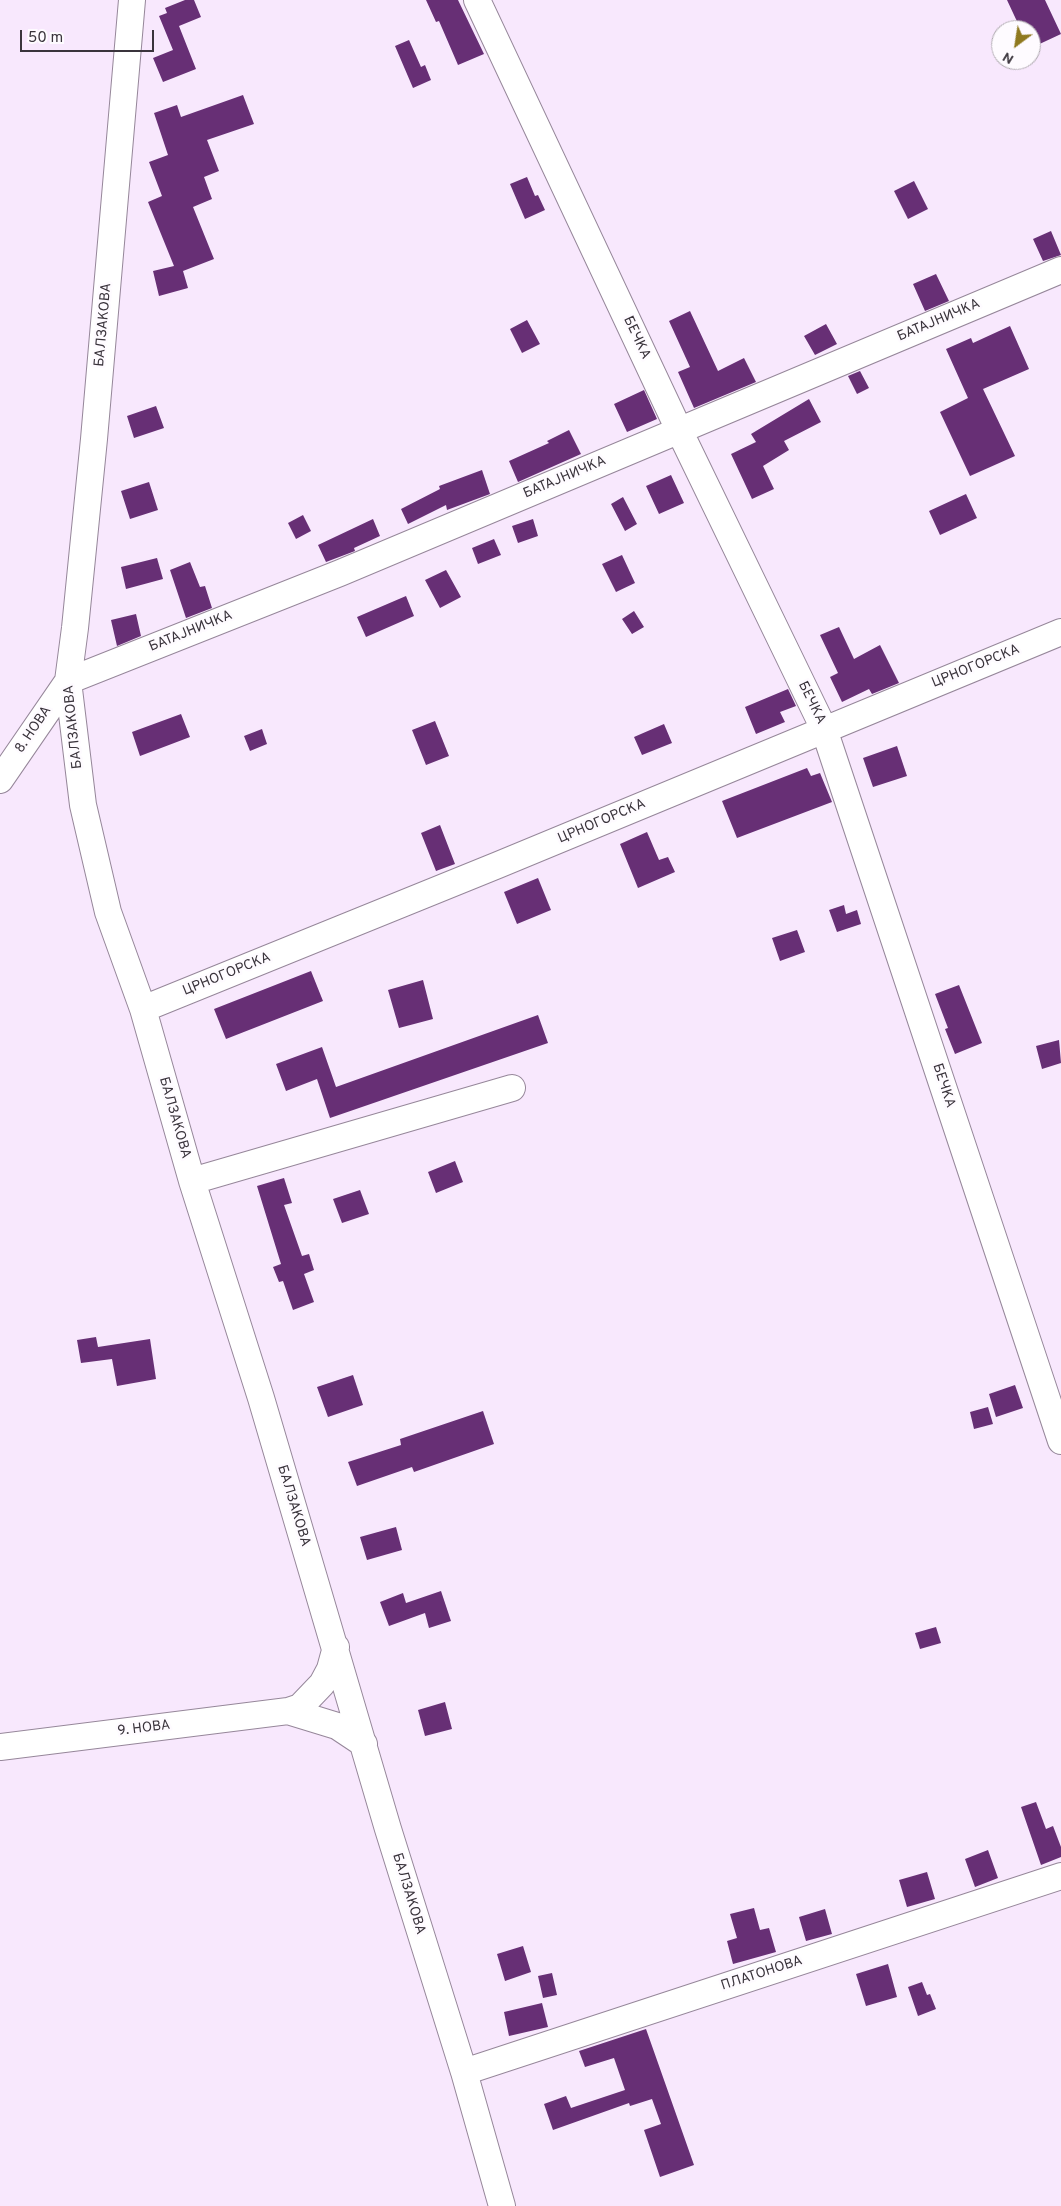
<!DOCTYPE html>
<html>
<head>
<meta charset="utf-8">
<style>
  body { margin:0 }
  #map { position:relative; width:1061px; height:2206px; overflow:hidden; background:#f8e8fd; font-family:Overpass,sans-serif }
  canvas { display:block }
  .north { position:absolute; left:991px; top:20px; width:50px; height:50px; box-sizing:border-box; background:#fefbff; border:1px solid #b0abb1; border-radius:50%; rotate:211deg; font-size:14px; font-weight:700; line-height:20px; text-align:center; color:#3a343c }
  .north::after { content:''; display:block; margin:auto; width:18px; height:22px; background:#8f791f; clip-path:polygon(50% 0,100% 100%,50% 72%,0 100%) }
  .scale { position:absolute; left:20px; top:30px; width:134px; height:22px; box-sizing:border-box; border:2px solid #3a343c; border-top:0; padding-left:6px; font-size:15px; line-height:18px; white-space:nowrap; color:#3a343c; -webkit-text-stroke:4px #fefbff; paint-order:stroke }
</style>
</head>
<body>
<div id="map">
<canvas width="1061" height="2206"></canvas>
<div class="north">N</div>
<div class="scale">50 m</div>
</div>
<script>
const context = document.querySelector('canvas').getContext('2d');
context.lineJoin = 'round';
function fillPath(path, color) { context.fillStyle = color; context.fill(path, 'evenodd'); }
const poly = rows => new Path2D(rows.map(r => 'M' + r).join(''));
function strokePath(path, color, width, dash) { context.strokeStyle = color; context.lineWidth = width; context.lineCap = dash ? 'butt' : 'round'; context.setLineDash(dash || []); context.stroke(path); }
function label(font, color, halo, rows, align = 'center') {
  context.font = font + ' Overpass,sans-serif'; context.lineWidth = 5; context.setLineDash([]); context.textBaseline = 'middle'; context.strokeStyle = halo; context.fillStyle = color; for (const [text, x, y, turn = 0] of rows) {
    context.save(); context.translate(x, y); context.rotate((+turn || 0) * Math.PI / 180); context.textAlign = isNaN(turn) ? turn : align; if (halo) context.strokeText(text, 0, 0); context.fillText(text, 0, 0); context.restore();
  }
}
const building = poly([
  [185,0,194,0,201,17,179,26,196,69,163,82,153,58,173,50,159,16,167,13,165,8],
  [426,0,458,0,484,54,458,65,439,21,436,22],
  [1007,0,1045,0,1061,34,1031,48,1031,30,1021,30],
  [409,40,421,67,425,65,431,80,413,88,395,46],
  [243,95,254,124,207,140,219,171,204,177,212,199,193,207,214,259,183,271,188,288,159,296,153,271,174,266,148,202,162,196,149,162,168,155,154,113,177,105,181,117],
  [527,177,535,196,538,195,545,210,525,219,510,184],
  [914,181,928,209,908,219,894,191],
  [1051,231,1061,255,1043,261,1033,239],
  [936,274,949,301,925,311,913,284],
  [690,311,718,371,744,358,756,382,694,408,678,372,690,367,669,321],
  [527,320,540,344,522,353,510,329],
  [826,324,837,344,815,355,804,336],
  [1010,326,1029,369,983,389,1015,456,970,476,940,412,968,398,946,349,971,338,973,343],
  [860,371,869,388,857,394,848,376],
  [644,390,657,419,627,432,614,404],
  [809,399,821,422,784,441,789,450,763,466,774,489,752,499,731,454,756,442,751,434],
  [156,406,164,428,134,438,127,416],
  [569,430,581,454,518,482,509,461,549,443,547,441],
  [482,470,490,494,447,510,446,505,408,524,401,509,440,489,439,486],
  [671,475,684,503,659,514,646,486],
  [149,482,158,510,130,519,121,491],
  [966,494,977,518,940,535,929,511],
  [623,497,637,524,625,531,611,504],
  [303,515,311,531,296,539,288,523],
  [373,519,380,536,354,548,355,551,326,562,318,545],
  [533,519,538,536,518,543,512,526],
  [494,539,501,555,478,564,472,548],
  [622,555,635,583,616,592,602,564],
  [157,558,163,579,126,589,121,567],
  [190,562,200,587,205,586,212,608,186,618,170,570],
  [446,570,461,597,440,608,425,580],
  [406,596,414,616,366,637,357,617],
  [634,611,644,627,632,634,622,619],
  [136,614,141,636,117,646,111,620],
  [839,627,854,659,880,645,899,683,872,694,869,689,842,702,830,677,838,673,820,635],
  [788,689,796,706,780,712,785,722,756,734,745,707],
  [181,714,190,737,140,756,132,732],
  [435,721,449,756,426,765,412,730],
  [664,724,672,743,642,755,634,737],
  [262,729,267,744,250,751,244,736],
  [897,746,907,776,873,787,863,758],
  [807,768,811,776,820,773,832,802,737,838,722,801],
  [440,825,455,864,436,871,421,833],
  [647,832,659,860,668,857,675,872,638,888,620,844],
  [538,878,551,910,517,924,504,892],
  [844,905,846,914,857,910,861,924,837,932,829,910],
  [797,930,805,952,780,961,772,938],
  [311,971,323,1001,226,1039,214,1009],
  [423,980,433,1019,399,1028,388,990],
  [959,985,982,1043,955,1054,945,1029,948,1028,935,994],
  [538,1015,548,1043,330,1118,317,1079,286,1091,276,1064,322,1047,336,1087],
  [1059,1040,1061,1063,1042,1069,1036,1046],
  [455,1161,463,1182,436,1193,428,1172],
  [284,1178,292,1203,284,1205,302,1256,309,1254,314,1270,304,1274,314,1302,293,1310,283,1281,279,1282,273,1267,281,1264,257,1186],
  [360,1190,369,1214,342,1223,333,1199],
  [96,1337,98,1347,150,1339,156,1379,117,1386,112,1359,81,1363,77,1340],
  [353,1375,363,1405,328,1417,317,1387],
  [1015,1385,1023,1408,996,1417,989,1394],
  [988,1407,993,1424,974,1429,970,1412],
  [483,1411,494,1444,414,1472,412,1467,357,1486,348,1462,401,1445,400,1439],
  [396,1527,402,1550,367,1560,360,1537],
  [441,1591,451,1621,429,1628,425,1613,389,1626,380,1602,403,1593,406,1603],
  [936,1627,941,1643,920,1649,915,1633],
  [445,1702,452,1729,425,1736,418,1710],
  [1036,1802,1046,1829,1053,1826,1061,1847,1061,1857,1041,1865,1021,1807],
  [988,1850,998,1878,975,1887,965,1859],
  [927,1872,935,1899,907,1907,899,1880],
  [754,1908,760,1930,769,1928,776,1952,733,1964,727,1941,737,1938,730,1914],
  [825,1909,832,1934,806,1941,799,1917],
  [523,1946,531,1972,505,1981,497,1954],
  [888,1964,897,1997,866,2006,856,1974],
  [552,1973,557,1995,543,1998,538,1976],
  [922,1982,927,1995,930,1994,936,2009,918,2016,908,1987],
  [542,2003,548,2027,509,2036,504,2012],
  [646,2029,694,2165,660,2177,644,2130,661,2124,652,2099,630,2106,629,2103,553,2130,544,2104,566,2096,571,2108,625,2090,614,2058,585,2067,579,2051]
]);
const minor = poly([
  [132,0,94,439,75,628,68,681,83,805,108,912,143,1009,192,1181,261,1398,388,1829,464,2072,502,2206],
  [477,0,679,430,824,729,1061,1441],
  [0,780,68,681,340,573,1061,270],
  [143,1009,498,865,1061,632],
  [192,1181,512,1088],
  [288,1711,337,1726,364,1744],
  [0,1747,288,1711,300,1707,322,1684,330,1669,336,1647],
  [464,2072,1061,1876]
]);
const streetNames = [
  ["БАТАЈНИЧКА",939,321,-23],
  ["БАЛЗАКОВА",104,325,-85],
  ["БЕЧКА",636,338,65],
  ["БАТАЈНИЧКА",565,478,-23],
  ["БАТАЈНИЧКА",191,632,-22],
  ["ЦРНОГОРСКА",976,667,-22],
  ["БЕЧКА",811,703,64],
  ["БАЛЗАКОВА",74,727,-96],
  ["8. НОВА",34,730,-56],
  ["ЦРНОГОРСКА",602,822,-23],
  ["ЦРНОГОРСКА",227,975,-22],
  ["БЕЧКА",943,1086,72],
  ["БАЛЗАКОВА",174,1118,74],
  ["БАЛЗАКОВА",293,1506,73],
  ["9. НОВА",144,1729,-7],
  ["БАЛЗАКОВА",408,1894,73],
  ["ПЛАТОНОВА",762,1974,-18]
];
fillPath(building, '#672f75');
strokePath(minor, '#96879a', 28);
strokePath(minor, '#fff', 26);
label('14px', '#3a343c', '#fefbff', streetNames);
</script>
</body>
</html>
